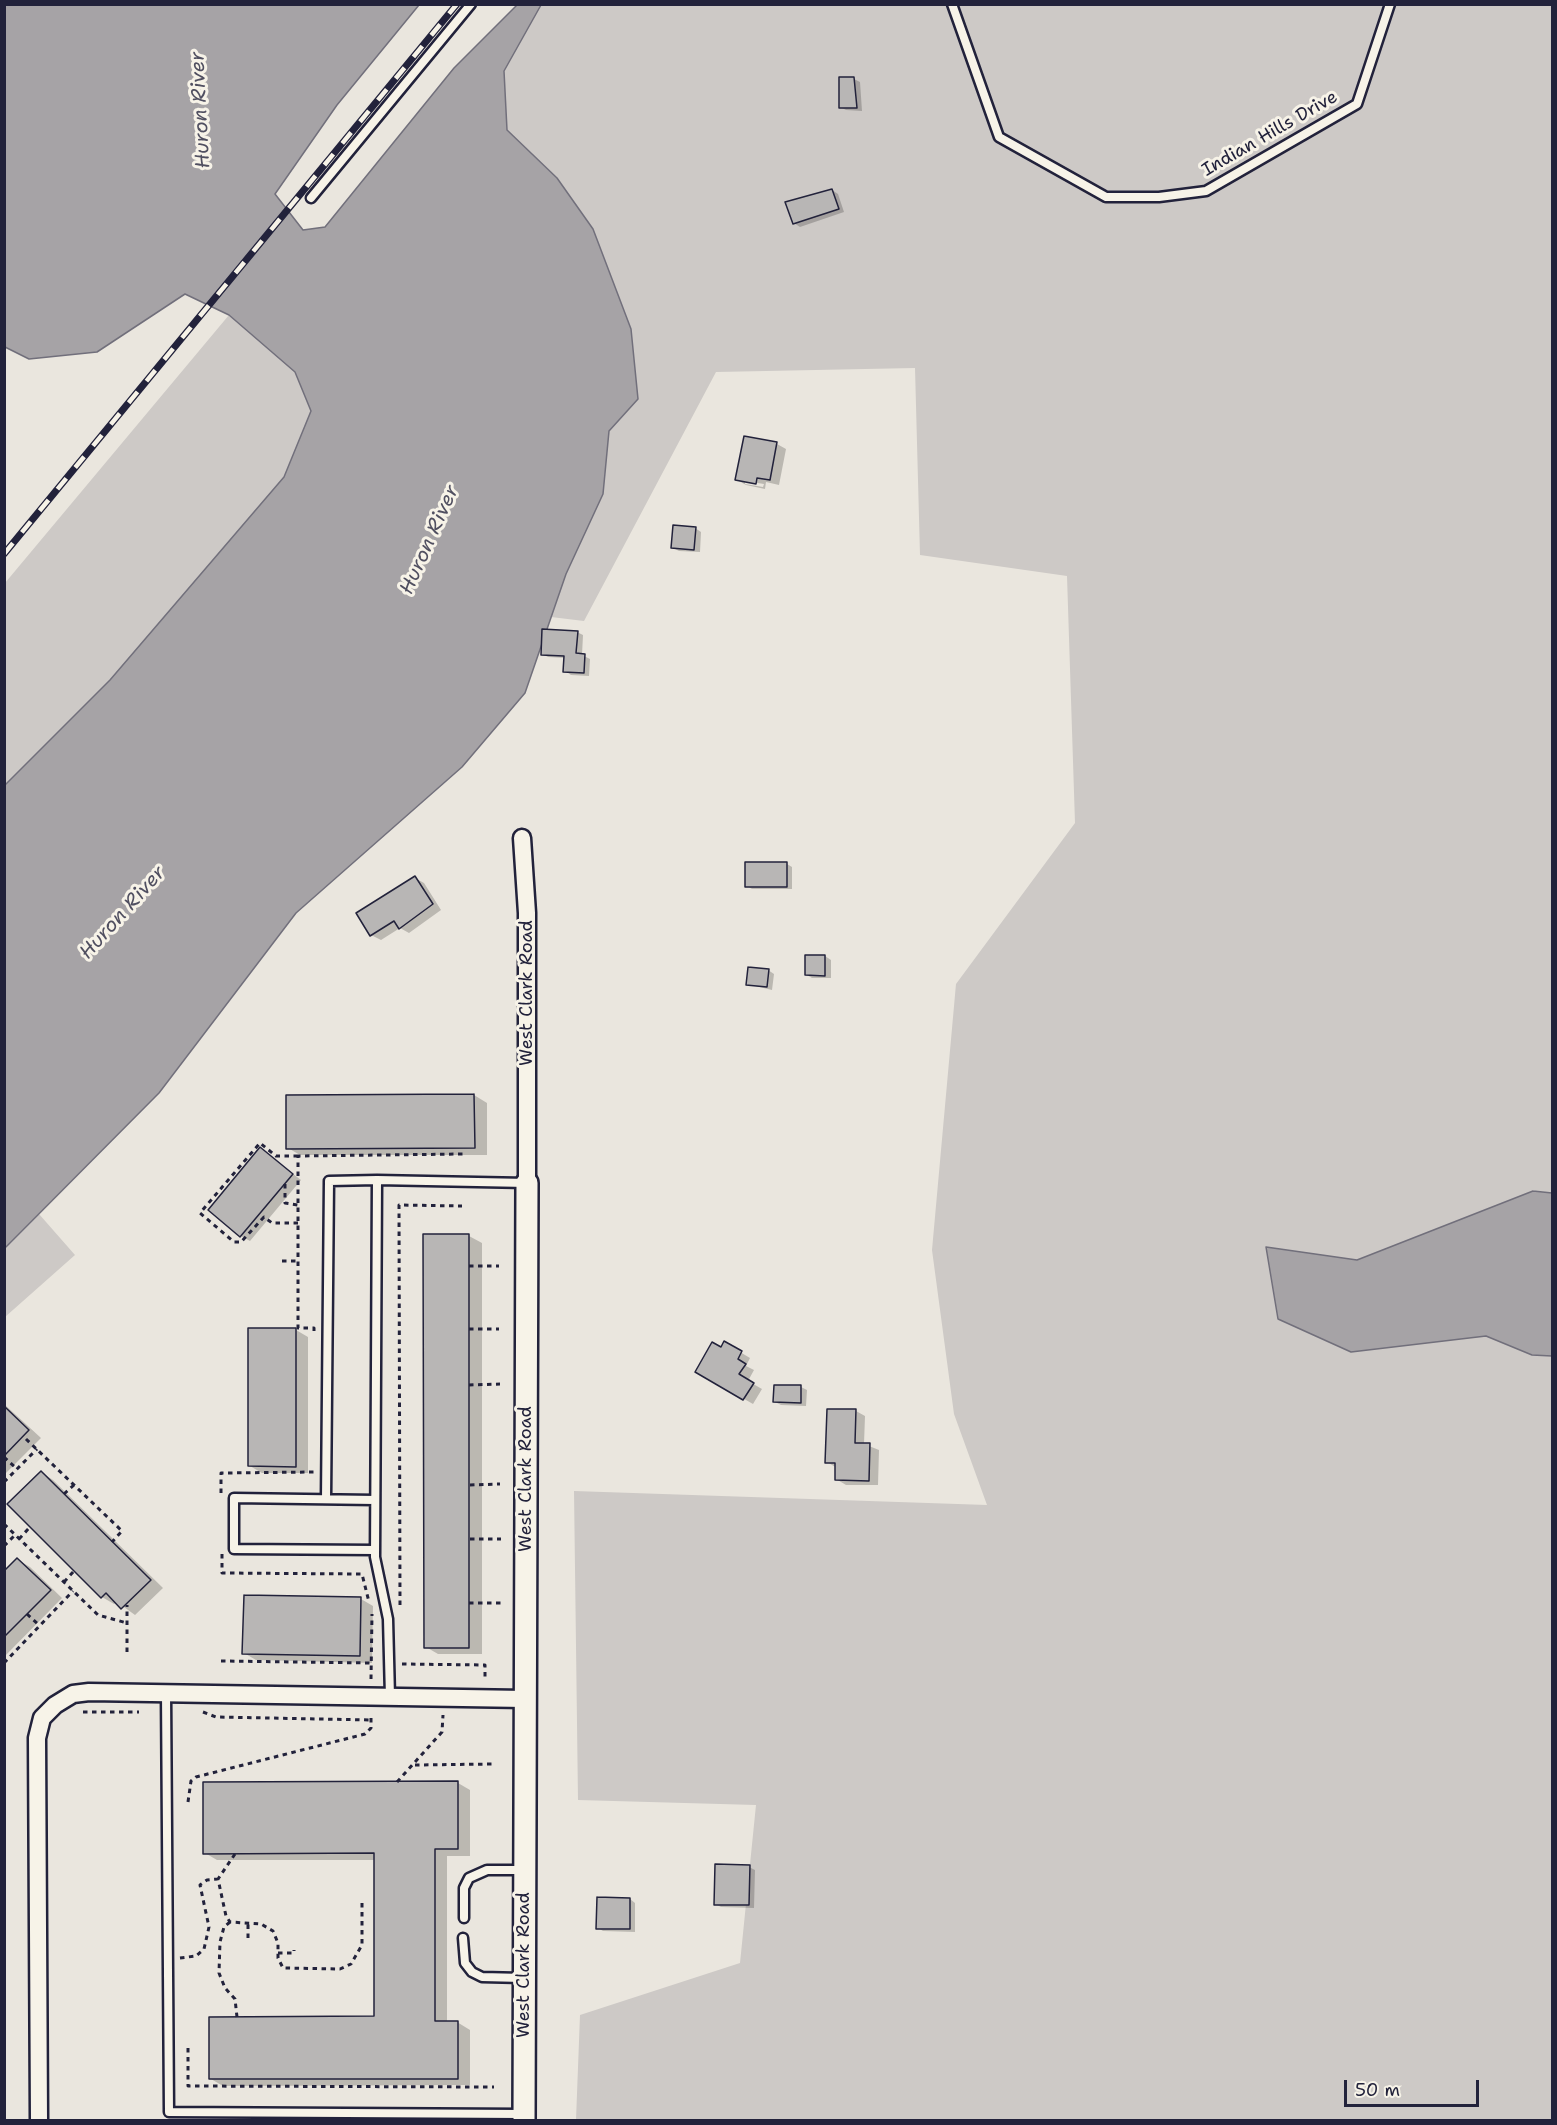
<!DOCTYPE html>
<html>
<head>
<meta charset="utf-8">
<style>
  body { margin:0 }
  #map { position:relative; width:1557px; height:2125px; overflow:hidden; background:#eae6de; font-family:"Shantell Sans",sans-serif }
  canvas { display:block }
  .frame { position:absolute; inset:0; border:6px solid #22223b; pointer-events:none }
  .scale { position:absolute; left:1344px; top:2080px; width:135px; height:27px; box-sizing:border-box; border:3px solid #22223b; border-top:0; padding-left:8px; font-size:18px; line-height:21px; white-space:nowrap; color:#22223b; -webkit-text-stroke:4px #f7f3e8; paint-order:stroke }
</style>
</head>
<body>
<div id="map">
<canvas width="1557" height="2125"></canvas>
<div class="frame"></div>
<div class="scale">50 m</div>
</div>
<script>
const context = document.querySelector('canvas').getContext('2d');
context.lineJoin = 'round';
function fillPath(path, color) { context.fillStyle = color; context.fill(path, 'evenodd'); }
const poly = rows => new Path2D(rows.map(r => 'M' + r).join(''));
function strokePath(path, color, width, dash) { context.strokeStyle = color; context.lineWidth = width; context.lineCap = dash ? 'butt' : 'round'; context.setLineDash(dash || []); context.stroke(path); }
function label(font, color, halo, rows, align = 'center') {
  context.font = font + ' "Shantell Sans",sans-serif'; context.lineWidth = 6; context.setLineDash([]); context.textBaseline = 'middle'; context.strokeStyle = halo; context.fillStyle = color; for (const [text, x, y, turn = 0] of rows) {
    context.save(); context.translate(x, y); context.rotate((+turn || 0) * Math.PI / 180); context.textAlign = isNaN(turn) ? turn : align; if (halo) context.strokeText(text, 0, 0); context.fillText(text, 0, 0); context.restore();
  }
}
const green = poly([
  [536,5,1552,5,1552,2120,576,2120,580,2015,740,1963,756,1805,578,1800,574,1491,987,1505,954,1414,932,1250,956,984,1075,823,1067,576,920,555,915,368,716,372,584,621,551,617,566,574,603,494,609,431,638,399,631,329,593,229,557,178,507,130,504,71],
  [229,315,296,372,311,411,284,477,110,680,5,785,5,583],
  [39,1214,75,1255,5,1317,5,1249]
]);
const water = poly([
  [5,5,419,5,337,105,275,194,303,230,325,227,454,68,517,5,541,5,504,71,507,130,557,178,593,229,631,329,638,399,609,431,603,494,566,574,525,693,462,767,296,913,159,1093,5,1248,5,785,110,680,284,477,311,411,295,372,229,315,185,294,97,352,29,359,5,347,5,5],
  [1533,1191,1552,1193,1552,1356,1532,1355,1486,1336,1351,1352,1278,1319,1266,1247,1357,1260,1533,1191]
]);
const shadow = poly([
  [854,79,860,82,862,111,846,110,840,107],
  [832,190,838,194,844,212,800,227,794,223],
  [745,438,777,444,786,449,779,485,766,482,765,489,746,485,737,480],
  [745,481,764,484,763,487,745,484],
  [695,528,701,532,700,552,679,551,673,548],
  [577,632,583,635,582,655,590,659,589,676,571,675,565,671,565,658,548,657,542,654],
  [787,864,792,867,792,889,752,889,747,886],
  [415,878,424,883,441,910,409,933,400,928,381,940,371,935],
  [825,956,831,960,831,978,812,978,807,975],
  [768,970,774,974,772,990,747,984],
  [474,1095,487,1103,487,1155,300,1155,288,1148],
  [260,1149,301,1180,250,1241,241,1236],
  [425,1236,469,1236,482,1243,482,1654,438,1654,426,1647],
  [296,1330,308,1337,308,1473,262,1473,250,1466],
  [725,1343,750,1358,746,1366,754,1370,748,1381,762,1389,753,1404,697,1372],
  [801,1387,807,1390,806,1406,781,1405,775,1402],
  [4,1404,41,1438,4,1475],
  [856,1411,865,1416,864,1444,879,1450,878,1485,846,1485,836,1479,837,1468,827,1462],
  [41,1472,53,1480,163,1588,135,1615,117,1602,114,1604,102,1597],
  [18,1560,30,1567,62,1598,4,1657,4,1573],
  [361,1599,373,1606,372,1663,256,1660,244,1653],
  [458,1783,470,1790,470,1856,447,1856,447,2022,457,2022,470,2030,470,2085,223,2086,211,2079,376,2018,375,1860,217,1860,205,1853],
  [749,1867,755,1870,754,1908,721,1907,715,1904],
  [630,1899,635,1903,635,1932,603,1931,598,1928]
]);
const building = poly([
  [839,77,854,77,857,108,839,108,839,77],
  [832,189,839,209,793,224,785,202,832,189],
  [744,436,777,442,770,480,757,478,756,484,735,480,744,436],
  [673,525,696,527,694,550,671,548,673,525],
  [542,629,578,631,576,653,585,654,584,673,563,672,564,656,541,655,542,629],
  [745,862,787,862,787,887,745,887,745,862],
  [415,876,433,904,399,929,394,921,370,936,356,913,415,876],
  [805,955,825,955,825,976,805,975,805,955],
  [748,967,769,969,767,987,746,985,748,967],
  [474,1094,475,1148,286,1149,286,1095,474,1094],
  [260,1147,293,1174,240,1237,208,1210,260,1147],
  [423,1234,469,1234,469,1648,424,1648,423,1234],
  [248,1328,296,1328,296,1467,248,1466,248,1328],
  [724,1341,742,1351,738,1359,746,1364,739,1374,754,1383,743,1400,695,1372,712,1342,721,1347,724,1341],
  [774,1385,801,1385,801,1403,773,1402,774,1385],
  [4,1406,29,1430,4,1456,4,1406],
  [827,1409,856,1409,855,1443,870,1443,869,1481,835,1480,835,1463,825,1463,827,1409],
  [41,1471,151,1580,121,1609,106,1593,101,1598,7,1504,41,1471],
  [17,1558,51,1590,4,1637,4,1571,17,1558],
  [244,1595,361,1597,360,1656,242,1654,244,1595],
  [458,1781,458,1849,435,1849,435,2021,458,2021,458,2079,209,2079,209,2017,374,2016,374,1853,203,1854,203,1782,458,1781],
  [715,1864,750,1865,749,1905,714,1905,715,1864],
  [597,1897,630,1898,630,1929,596,1929,597,1897]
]);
const path = poly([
  [298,1156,276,1156,260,1143,200,1213,234,1242,241,1242,264,1217,272,1223,298,1223],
  [285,1184,285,1203,298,1205],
  [282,1261,298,1261],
  [469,1266,499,1266],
  [469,1329,499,1329],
  [314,1331,314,1328,298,1328,298,1156,463,1154],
  [469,1385,500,1384],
  [26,1439,122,1531,112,1542],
  [4,1457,17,1469],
  [4,1482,37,1449],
  [470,1485,500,1484],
  [221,1493,221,1473,314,1472],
  [64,1494,74,1485],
  [4,1524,98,1615,127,1623],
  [19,1539,30,1527],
  [470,1539,501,1539],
  [4,1546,15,1535],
  [222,1554,222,1573,362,1574,369,1602],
  [64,1582,74,1571],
  [469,1603,501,1603],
  [400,1605,399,1205,462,1206],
  [27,1614,40,1626],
  [127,1652,127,1605],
  [221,1661,372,1663],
  [4,1663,73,1591],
  [402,1664,485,1665,485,1681],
  [371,1679,372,1614],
  [83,1712,139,1712],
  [203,1712,216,1717,371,1720],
  [415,1765,494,1764],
  [397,1782,442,1732,443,1715],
  [188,1802,191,1781,196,1777,365,1734,371,1728,371,1714],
  [235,1854,218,1879,226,1916,230,1922,261,1924,273,1931,278,1943,278,1958,283,1968,340,1969,351,1964,362,1945,362,1899],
  [230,1922,224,1927,220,1942,219,1973,225,1988,235,1999,237,2017],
  [248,1938,248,1924],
  [278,1953,294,1953,294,1950],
  [180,1958,196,1956,204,1949,209,1927,200,1885,207,1880,218,1879],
  [188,2048,188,2086,494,2087]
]);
const service = poly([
  [952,4,999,137,1106,197,1159,197,1206,191,1357,104,1390,4],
  [311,198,471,4],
  [326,1499,329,1181,377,1180],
  [375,1500,234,1498,234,1549,375,1550],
  [166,1693,169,2112,523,2114],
  [390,1697,388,1619,375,1557,377,1180,527,1183],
  [464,1918,464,1888,469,1878,487,1870,524,1870],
  [463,1938,465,1963,472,1972,482,1977,523,1978]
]);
const minor = poly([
  [522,838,527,913,527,1183],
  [39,2120,37,1738,42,1718,55,1705,73,1694,89,1692,525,1699]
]);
const tertiary = poly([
  [524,2120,527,1183]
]);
const rail = poly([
  [4,554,457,4]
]);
const streetNames = [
  ["Indian Hills Drive",1270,134,-30],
  ["West Clark Road",527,993,-90],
  ["West Clark Road",526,1479,-90],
  ["West Clark Road",524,1965,-90]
];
const waterNames = [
  ["Huron River",201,110,-93],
  ["Huron River",430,540,-66],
  ["Huron River",123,913,-48]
];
fillPath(green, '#cdc9c6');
fillPath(water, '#a6a3a6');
strokePath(water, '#716f7b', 1.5);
fillPath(shadow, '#0003');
fillPath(building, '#b8b6b5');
strokePath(building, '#22223b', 1.5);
strokePath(service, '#22223b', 13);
strokePath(minor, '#22223b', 21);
strokePath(tertiary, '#22223b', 26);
strokePath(path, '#22223b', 3, [4.5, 4.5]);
strokePath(service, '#f7f3e8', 8);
strokePath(minor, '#f7f3e8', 16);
strokePath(tertiary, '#f7f3e8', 21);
strokePath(rail, '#22223b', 7);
strokePath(rail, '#f7f3e8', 4.5, [14]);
label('18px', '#22223b', '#f7f3e8', streetNames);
label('italic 20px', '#504f60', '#f7f3e8', waterNames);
</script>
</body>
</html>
